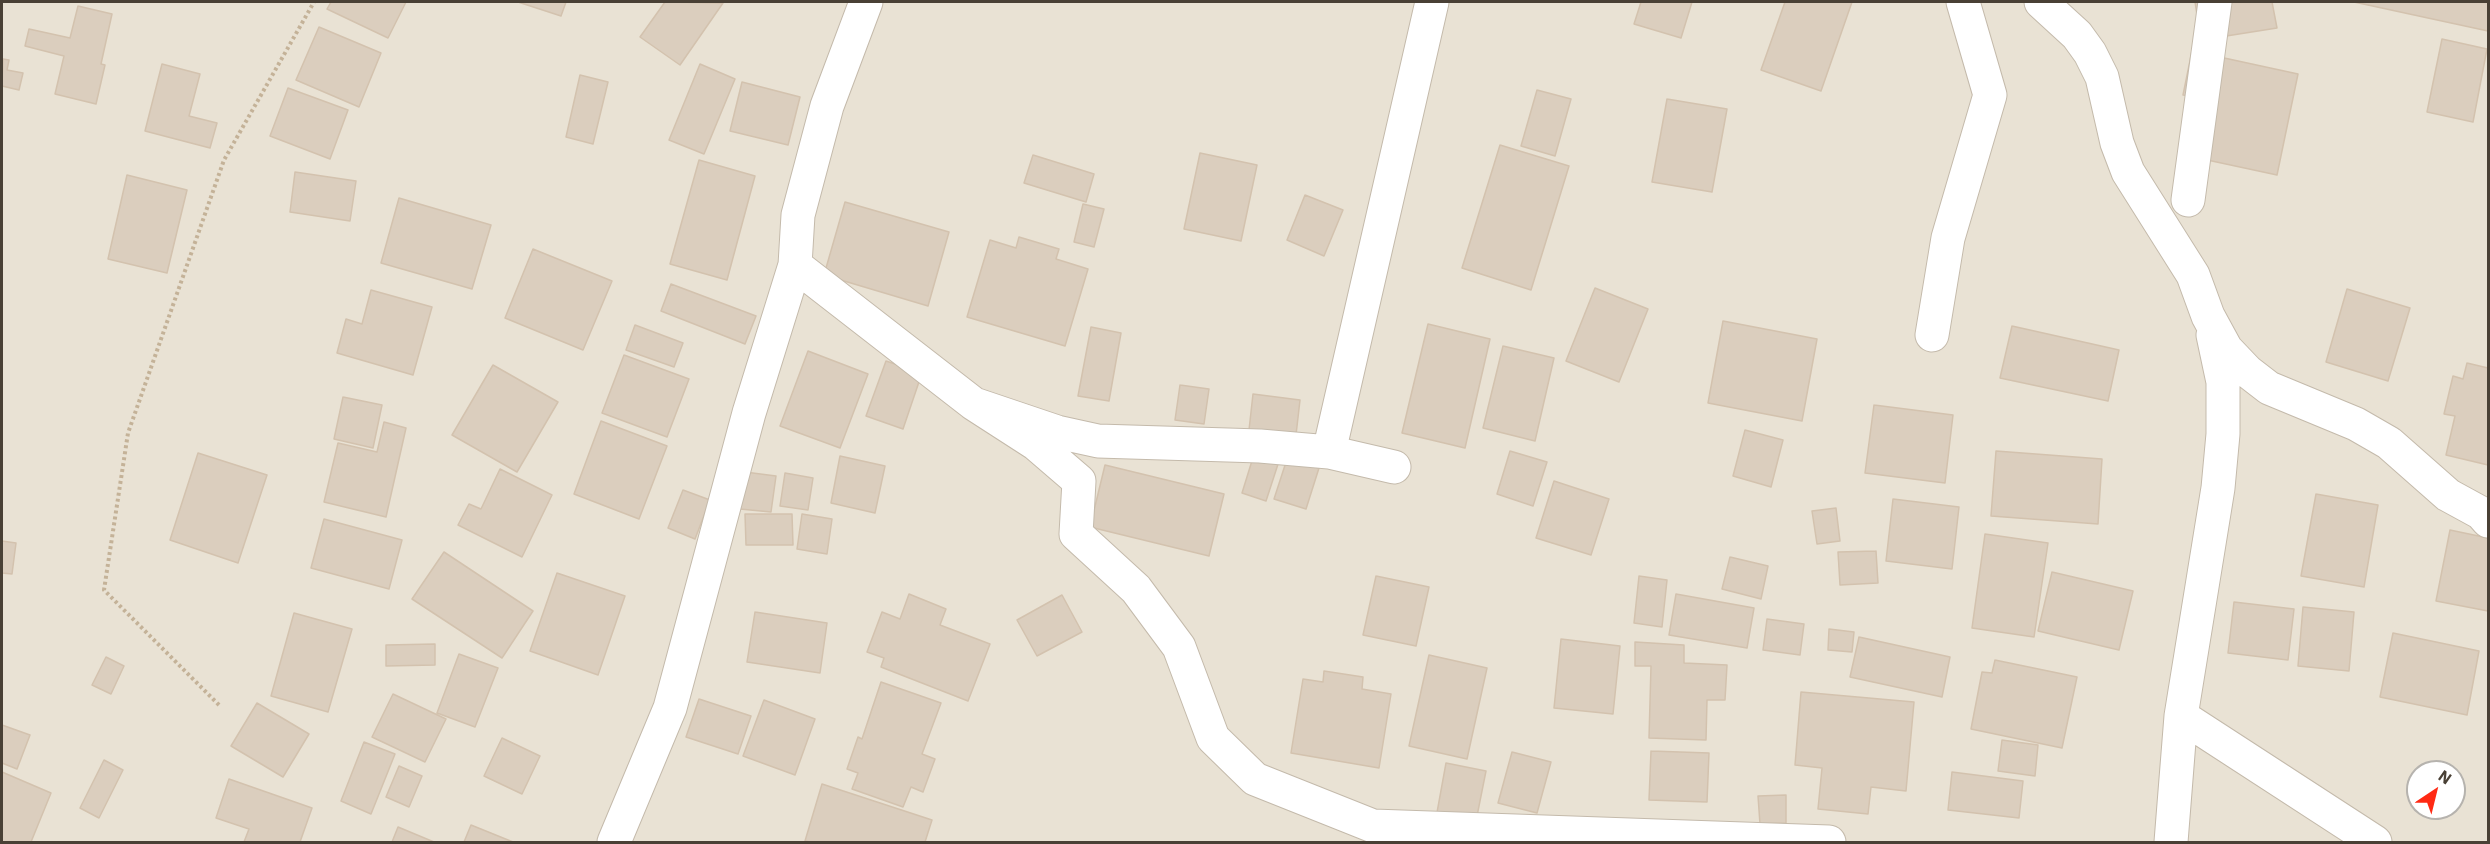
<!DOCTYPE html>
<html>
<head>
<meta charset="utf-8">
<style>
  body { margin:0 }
  #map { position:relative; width:2490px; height:844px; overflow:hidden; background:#f5f0e7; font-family:"IBM Plex Sans",sans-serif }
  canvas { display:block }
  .frame { position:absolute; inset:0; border:3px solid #494035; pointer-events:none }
  .north { position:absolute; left:2406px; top:760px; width:60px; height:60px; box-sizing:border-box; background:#fff; border:2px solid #b6b3ae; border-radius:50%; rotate:35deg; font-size:16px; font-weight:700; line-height:24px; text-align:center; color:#494035 }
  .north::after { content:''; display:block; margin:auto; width:21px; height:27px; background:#ff2a14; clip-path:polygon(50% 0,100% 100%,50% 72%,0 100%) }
</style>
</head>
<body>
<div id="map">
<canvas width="2490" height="844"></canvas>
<div class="frame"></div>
<div class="north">N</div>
</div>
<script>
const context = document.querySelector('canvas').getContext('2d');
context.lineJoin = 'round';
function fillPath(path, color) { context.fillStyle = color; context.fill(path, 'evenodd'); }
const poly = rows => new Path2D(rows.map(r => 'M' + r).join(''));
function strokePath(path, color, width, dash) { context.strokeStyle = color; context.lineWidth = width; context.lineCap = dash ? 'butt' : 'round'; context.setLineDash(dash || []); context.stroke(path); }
const residential = poly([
  [2,2,2488,2,2488,842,2,842],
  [2418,772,2454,772,2454,808,2418,808]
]);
const building = poly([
  [331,2,406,2,388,38,327,9,331,2],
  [518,2,566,2,561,16,518,2],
  [665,2,723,3,680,65,640,37,665,2],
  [1641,2,1692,2,1681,38,1634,24,1641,2],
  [1785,2,1852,2,1821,91,1761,70,1785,2],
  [2195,2,2272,2,2277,28,2201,40,2195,2],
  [2354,2,2488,2,2488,31,2354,2],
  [78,6,112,14,101,64,105,65,96,104,55,94,64,56,25,46,29,29,70,38,78,6],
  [319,27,381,53,359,107,296,80,319,27],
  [2442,39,2487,49,2473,122,2427,112,2442,39],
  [2192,51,2298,74,2277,175,2184,155,2196,97,2183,95,2192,51],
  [3,59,9,60,7,70,23,73,19,90,2,86,3,59],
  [162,64,200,74,189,116,217,123,210,148,145,131,162,64],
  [700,64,735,79,704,154,669,140,700,64],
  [580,75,608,82,593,144,566,137,580,75],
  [742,82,800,97,788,145,730,131,742,82],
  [288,88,348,110,330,159,270,136,288,88],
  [1537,90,1571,99,1555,156,1521,146,1537,90],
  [1667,99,1727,109,1712,192,1652,182,1667,99],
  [1500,145,1569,166,1531,290,1462,268,1500,145],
  [1200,153,1257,165,1241,241,1184,229,1200,153],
  [1033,155,1094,174,1086,202,1024,183,1033,155],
  [699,160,755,176,727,280,670,264,699,160],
  [295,172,356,181,350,221,290,212,295,172],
  [127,175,187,190,167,273,108,259,127,175],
  [1305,195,1343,210,1324,256,1287,240,1305,195],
  [399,198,491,225,472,289,381,263,399,198],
  [845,202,949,232,928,306,824,275,845,202],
  [1083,204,1104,209,1094,247,1074,242,1083,204],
  [1019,237,1059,249,1056,259,1088,269,1065,346,967,317,990,240,1016,248,1019,237],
  [533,249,612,281,583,350,505,318,533,249],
  [671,284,756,316,745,344,661,311,671,284],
  [1595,288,1648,309,1619,382,1566,361,1595,288],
  [2347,289,2410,308,2388,381,2326,362,2347,289],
  [371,290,432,307,413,375,337,353,346,319,362,324,371,290],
  [1723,321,1817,339,1802,421,1708,403,1723,321],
  [1428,324,1490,339,1465,448,1402,433,1428,324],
  [635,325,683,343,674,367,626,350,635,325],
  [2012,326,2119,350,2108,401,2000,378,2012,326],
  [1091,327,1121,333,1109,401,1078,396,1091,327],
  [1503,346,1554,358,1535,441,1483,428,1503,346],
  [808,351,868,374,840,448,780,426,808,351],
  [624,355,689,379,667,437,602,413,624,355],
  [886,361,922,373,903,429,866,416,886,361],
  [2467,363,2488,368,2488,465,2446,455,2455,416,2444,414,2453,376,2463,379,2467,363],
  [493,365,558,402,517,472,452,435,493,365],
  [1180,385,1209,389,1204,424,1175,420,1180,385],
  [1253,394,1300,400,1296,435,1249,430,1253,394],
  [343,397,382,405,373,448,334,439,343,397],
  [1874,405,1953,415,1945,483,1865,473,1874,405],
  [601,421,667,446,639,519,574,494,601,421],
  [384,422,406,428,386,517,324,502,338,443,377,452,384,422],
  [1745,430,1783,440,1771,487,1733,476,1745,430],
  [1255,451,1280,458,1266,501,1242,493,1255,451],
  [1510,451,1547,462,1533,506,1497,494,1510,451],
  [1996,451,2102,459,2098,524,1991,516,1996,451],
  [198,453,267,475,238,563,170,540,198,453],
  [840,456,885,466,875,513,831,503,840,456],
  [1287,459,1319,468,1306,509,1274,499,1287,459],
  [1105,465,1224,494,1209,556,1090,527,1105,465],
  [500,469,552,495,522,557,458,525,469,504,481,509,500,469],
  [745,472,776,476,771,512,740,509,745,472],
  [785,473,813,478,808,510,780,506,785,473],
  [1554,481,1609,499,1591,555,1536,538,1554,481],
  [683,490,710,500,695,539,668,528,683,490],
  [2316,494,2378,505,2364,587,2301,576,2316,494],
  [1893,499,1959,507,1952,569,1886,561,1893,499],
  [1836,508,1840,541,1817,544,1812,511,1836,508],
  [745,514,792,514,793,545,746,545,745,514],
  [802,514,832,519,827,554,797,549,802,514],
  [324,519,402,540,389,589,311,568,324,519],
  [2450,530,2488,538,2488,611,2436,601,2450,530],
  [1985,534,2048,543,2034,637,1972,628,1985,534],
  [2,541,16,543,12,574,2,573,2,541],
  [1876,551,1878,583,1840,585,1838,552,1876,551],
  [444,552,533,611,502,658,412,599,444,552],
  [1730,557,1768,566,1761,599,1722,589,1730,557],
  [2052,572,2133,591,2119,650,2038,631,2052,572],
  [557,573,625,596,598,675,530,651,557,573],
  [1376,576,1429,587,1416,646,1363,635,1376,576],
  [1639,576,1667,580,1662,627,1634,623,1639,576],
  [909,594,946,609,940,625,990,644,968,701,881,667,884,658,867,652,882,612,900,619,909,594],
  [1676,594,1754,608,1747,648,1669,635,1676,594],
  [1062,595,1082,632,1037,656,1017,620,1062,595],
  [2234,602,2294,609,2288,660,2228,653,2234,602],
  [2303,607,2354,612,2349,671,2298,666,2303,607],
  [755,612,827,623,820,673,747,662,755,612],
  [294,613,352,629,328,712,271,696,294,613],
  [1767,619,1804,624,1800,655,1763,650,1767,619],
  [1829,629,1854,632,1852,652,1828,650,1829,629],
  [2393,633,2479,651,2467,715,2380,697,2393,633],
  [1859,637,1950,657,1942,697,1850,677,1859,637],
  [1561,639,1620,646,1613,714,1554,708,1561,639],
  [1635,642,1684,645,1684,663,1727,665,1725,700,1707,700,1706,740,1649,738,1651,666,1635,666,1635,642],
  [435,644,435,665,386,666,386,645,435,644],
  [459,654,498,668,475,727,437,713,459,654],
  [1429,655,1487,668,1467,759,1409,746,1429,655],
  [106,657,124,666,111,694,92,685,106,657],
  [1995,660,2077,677,2062,748,1971,729,1982,672,1992,673,1995,660],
  [1324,671,1363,677,1362,689,1391,694,1379,768,1291,753,1303,679,1323,682,1324,671],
  [881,682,941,703,922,754,935,759,923,792,911,787,903,807,852,789,858,773,847,769,858,737,862,739,881,682],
  [1801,692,1914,702,1906,791,1871,787,1868,814,1818,809,1822,768,1795,765,1801,692],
  [393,694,446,719,425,762,372,737,393,694],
  [699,699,751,716,738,754,686,737,699,699],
  [764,700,815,719,795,775,743,756,764,700],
  [257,703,309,734,283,777,231,746,257,703],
  [2,725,30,735,17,769,2,763,2,725],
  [502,738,540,756,522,794,484,776,502,738],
  [2002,740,2038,745,2035,776,1998,771,2002,740],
  [364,742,395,754,371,814,341,801,364,742],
  [1651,751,1709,753,1707,802,1649,800,1651,751],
  [1512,752,1551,762,1537,813,1498,803,1512,752],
  [104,760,123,770,99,818,80,808,104,760],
  [1446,763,1486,771,1475,826,1436,818,1446,763],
  [399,766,422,776,409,807,386,797,399,766],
  [2,772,51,793,31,842,2,842,2,772],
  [1952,772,2023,781,2019,818,1948,810,1952,772],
  [229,779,312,808,300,842,244,842,249,829,216,818,229,779],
  [822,784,932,820,925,842,810,842,805,841,822,784],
  [1786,795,1786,823,1760,824,1758,796,1786,795],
  [471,825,513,842,464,842,471,825],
  [398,827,434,842,392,842,398,827]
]);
const path = poly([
  [219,705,104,590,128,433,224,160,314,2]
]);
const street = poly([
  [2041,2,2077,35,2090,53,2102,77,2117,143,2128,172,2193,275,2208,316,2226,349,2247,371,2269,388,2356,424,2389,443,2448,495,2481,513,2488,521],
  [2188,200,2215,2],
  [795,265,974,404,1057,432,1098,441,1260,446,1329,452,1394,467],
  [1932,335,1948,238,1990,95,1963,2],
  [974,404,1036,444,1079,481,1076,534,1136,589,1179,647,1213,738,1255,779,1373,826,1829,842],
  [1329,452,1432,2],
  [2181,716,2375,842],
  [614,842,670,708,749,413,795,265,798,215,827,106,866,2],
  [2171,842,2181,716,2218,488,2223,434,2223,382,2213,335]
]);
fillPath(residential, '#e9e2d4');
fillPath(building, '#dbcebe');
strokePath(building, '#d3c2ae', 1.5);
strokePath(street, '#c4baab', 35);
strokePath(path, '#c4b298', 4, [3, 3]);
strokePath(street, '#fff', 33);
</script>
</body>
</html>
